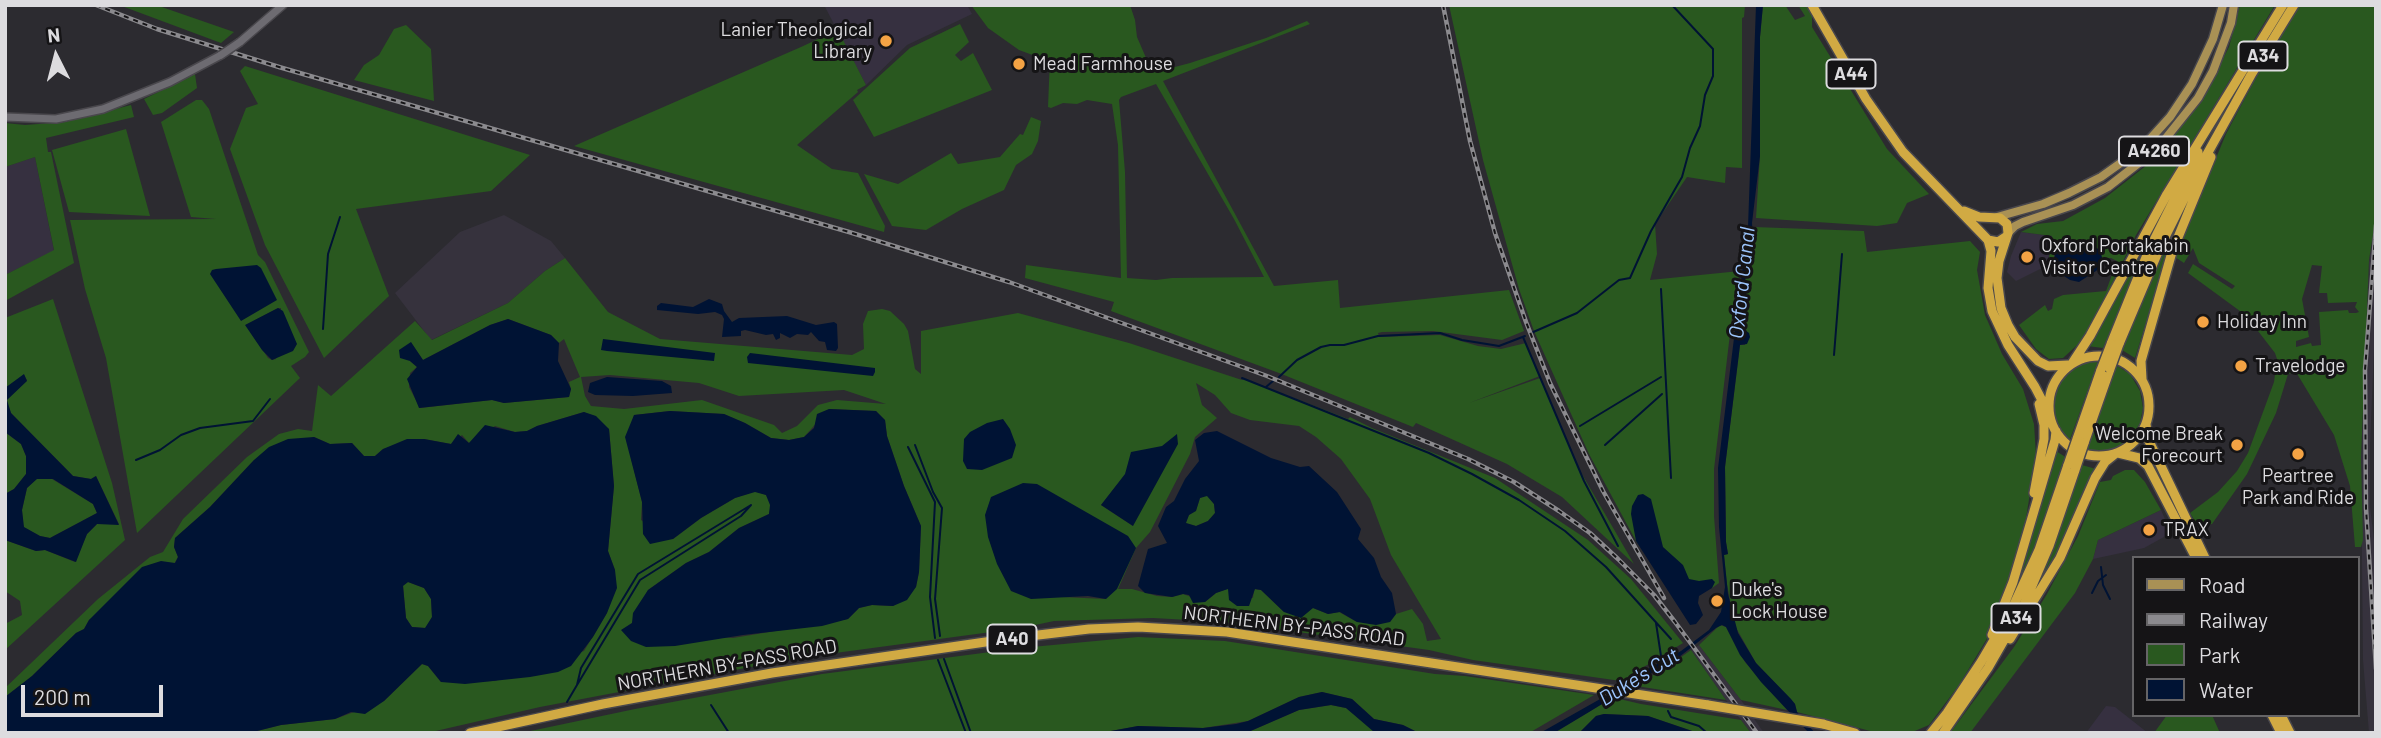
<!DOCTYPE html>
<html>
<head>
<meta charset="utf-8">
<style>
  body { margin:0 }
  #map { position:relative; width:2381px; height:738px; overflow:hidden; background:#2c2b30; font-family:Barlow,sans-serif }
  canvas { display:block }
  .frame { position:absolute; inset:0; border:7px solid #dddcdf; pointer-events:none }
  .legend { position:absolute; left:2132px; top:556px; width:228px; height:161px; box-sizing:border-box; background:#151416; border:2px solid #656466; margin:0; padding:9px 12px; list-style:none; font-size:21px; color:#dddcdf }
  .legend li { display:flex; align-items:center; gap:14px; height:35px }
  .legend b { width:35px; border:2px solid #656466 }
  .north { position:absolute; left:21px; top:21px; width:70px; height:70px; -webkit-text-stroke:5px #151416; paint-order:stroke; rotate:354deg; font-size:19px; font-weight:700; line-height:28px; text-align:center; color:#dddcdf }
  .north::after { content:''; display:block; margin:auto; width:24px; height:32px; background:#dddcdf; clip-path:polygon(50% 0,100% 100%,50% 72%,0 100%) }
  .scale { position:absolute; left:21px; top:685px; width:142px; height:32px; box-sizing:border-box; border:4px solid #dddcdf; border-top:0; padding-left:9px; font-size:21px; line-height:24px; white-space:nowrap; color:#dddcdf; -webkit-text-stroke:5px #151416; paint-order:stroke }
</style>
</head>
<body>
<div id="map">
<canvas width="2381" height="738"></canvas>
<div class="frame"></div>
<ul class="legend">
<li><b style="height:9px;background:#a99155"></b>Road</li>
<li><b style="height:9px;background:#8b8a8e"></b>Railway</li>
<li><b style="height:19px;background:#29581f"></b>Park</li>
<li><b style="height:19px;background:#001334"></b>Water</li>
</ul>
<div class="north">N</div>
<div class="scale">200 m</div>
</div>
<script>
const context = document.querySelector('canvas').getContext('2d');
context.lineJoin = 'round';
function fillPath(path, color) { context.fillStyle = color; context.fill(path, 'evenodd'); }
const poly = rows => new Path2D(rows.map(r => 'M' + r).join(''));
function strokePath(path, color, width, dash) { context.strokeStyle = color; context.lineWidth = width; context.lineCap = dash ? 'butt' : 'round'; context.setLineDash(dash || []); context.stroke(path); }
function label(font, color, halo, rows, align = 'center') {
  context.font = font + ' Barlow,sans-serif'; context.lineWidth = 6; context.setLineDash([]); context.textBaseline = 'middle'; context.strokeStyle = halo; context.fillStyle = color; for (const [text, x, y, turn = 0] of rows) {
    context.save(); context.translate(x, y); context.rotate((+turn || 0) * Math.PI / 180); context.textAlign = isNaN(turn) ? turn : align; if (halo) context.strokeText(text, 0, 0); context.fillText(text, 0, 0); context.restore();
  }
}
const commercial = poly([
  [824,5,967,5,972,14,907,45,866,85],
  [35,157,54,251,5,275,5,167],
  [2021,232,2052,236,2048,265,2016,281,2007,272,2011,256],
  [2161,510,2171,533,2144,548,2093,559,2098,540],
  [2106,706,2115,707,2148,733,2086,733]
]);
const built = poly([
  [504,215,551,241,565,258,545,271,508,303,431,340,395,293,460,232],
  [2376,215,2376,300,2370,446,2370,507,2376,556,2376,733,2369,733,2363,660,2361,458,2369,262],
  [1699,645,1741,700,1764,733,1751,733,1726,700,1691,650]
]);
const green = poly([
  [119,5,156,5,234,32,221,43],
  [971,5,1130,5,1135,20,1137,37,1150,67,1156,72,1190,63,1266,38,1307,21,1310,24,1163,81,1274,286,1338,280,1340,308,1509,290,1524,331,1502,340,1433,331,1382,332,1378,333,1379,337,1440,335,1478,346,1501,349,1526,343,1540,376,1469,403,1540,378,1579,469,1634,564,1562,497,1507,464,1416,423,1413,427,1279,373,1111,311,1114,302,1025,278,1026,265,1121,278,1118,145,1112,104,1087,100,1077,104,1063,103,1051,108,1048,107,1050,58,1038,57,1019,50,988,28],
  [1156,84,1234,219,1264,277,1172,278,1156,280,1127,278,1125,172,1119,100,1121,97],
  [1449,5,1745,5,1744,17,1742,18,1742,168,1726,167,1725,183,1687,177,1655,224,1657,254,1650,280,1740,271,1734,300,1714,469,1714,516,1719,583,1712,588,1680,592,1636,541,1589,454,1534,331,1519,289,1483,160],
  [1763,5,1785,5,1795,20,1805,16,1798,5,1805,5,1812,13,1812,27,1887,149,1929,194,1907,203,1897,223,1877,226,1756,218,1760,156,1760,37],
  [2240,5,2275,5,2136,235,2085,338,2063,358,2049,359,2036,349,2019,325,2045,305,2048,311,2052,309,2054,299,2063,295,2106,291,2117,261,2111,258,2102,258,2100,250,2087,243,2071,241,2064,242,2054,255,2054,261,2048,265,2052,236,2021,232,2037,224,2063,221,2105,198,2152,161,2202,100,2229,47],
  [2299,5,2376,5,2376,215,2369,260,2361,458,2363,540,2361,547,2355,547,2350,486,2334,435,2296,372,2288,374,2276,413,2247,474,2212,524,2198,526,2190,513,2218,492,2237,471,2248,453,2274,382,2277,359,2275,353,2258,331,2251,329,2244,314,2188,273,2193,264,2232,289,2235,286,2199,263,2193,248,2184,263,2175,257,2226,134,2259,72],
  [2312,265,2322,266,2319,293,2327,293,2328,303,2357,302,2355,307,2359,312,2356,313,2349,313,2348,310,2319,312,2321,345,2312,346,2311,343,2296,347,2296,341,2309,337,2302,299],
  [960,24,969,42,955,55,961,61,973,53,992,90,874,137,853,100,910,48],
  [406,25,431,49,434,101,354,80,364,65,379,55,394,29],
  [831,33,840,34,866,85,857,90,858,92,797,145,832,169,858,173,885,226,884,232,574,146,801,47],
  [245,66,530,155,491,191,356,209,389,296,324,358,265,245,230,149,246,108,258,104,240,71],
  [195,74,197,88,162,113,153,115,144,99],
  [196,100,202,100,209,109,258,255,265,262,309,352,305,357,291,366,300,378,137,533,106,358,85,289,70,220,216,219,191,217,161,122],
  [278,308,281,308,276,359,272,360,268,358,246,325],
  [131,105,134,117,46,138,48,152,51,152,74,263,5,301,5,275,54,250,35,157,5,167,5,123,25,125,65,122],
  [1031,117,1041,121,1038,141,1032,154,1016,165,1004,190,962,209,926,230,892,226,864,174,898,184,951,153,958,164,1000,157,1020,134,1023,135],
  [126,129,150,216,69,212,52,150],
  [1754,227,1864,231,1867,252,1970,241,1980,252,1977,270,1985,315,2002,354,2023,389,2034,424,2036,455,2024,531,2005,593,1988,637,1959,685,1929,725,1910,733,1878,733,1797,712,1795,704,1756,663,1735,626,1727,584,1724,555,1728,554,1726,542,1725,467,1740,345,1745,345,1743,318,1747,250],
  [2148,237,2139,256,2138,268,2103,348,2087,346],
  [2166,245,2170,246,2135,358,2122,350],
  [565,258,608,312,660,339,852,355,864,349,863,324,868,311,882,309,890,311,904,324,908,331,915,369,921,374,921,331,1018,313,1129,343,1242,380,1245,379,1348,419,1350,417,1372,428,1495,478,1588,540,1631,579,1683,643,1621,681,1473,660,1429,650,1225,622,1153,618,1054,621,1021,628,798,658,540,707,427,733,249,733,281,725,335,719,384,701,422,664,428,666,441,682,495,681,584,651,607,613,615,570,608,551,614,486,609,429,584,412,537,426,527,431,515,432,495,426,469,443,462,435,451,444,424,439,383,449,375,456,364,456,352,443,330,444,314,437,254,460,210,507,175,538,174,547,178,557,174,564,89,620,84,629,76,633,32,676,5,697,5,688,98,599,150,557,163,552,183,519,247,457,279,434,298,429,312,431,318,385,331,396,415,321,432,340,508,303,545,271],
  [508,319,551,335,559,343,564,339,580,377,569,382,571,389,569,397,504,403,492,400,420,408,409,387,410,373,417,367,410,361,411,343,423,360,490,325],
  [610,375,699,383,739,396,844,390,886,404,837,400,818,405,797,426,782,433,774,425,702,400,624,409,591,406,585,396,581,377],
  [1196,383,1215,395,1231,413,1250,420,1299,426,1316,437,1341,459,1370,499,1391,555,1441,639,1427,641,1423,624,1412,609,1396,614,1390,622,1357,622,1339,612,1328,614,1313,608,1284,612,1261,590,1254,589,1253,598,1229,588,1216,593,1205,602,1183,594,1172,597,1157,596,1132,589,1118,589,1136,548,1150,532,1190,454,1195,437,1217,418,1202,405],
  [829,409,876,411,885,420,887,436,904,486,921,526,919,572,916,587,893,606,872,605,859,608,848,619,733,638,622,630,632,623,648,590,686,563,709,552,739,528,769,514,771,505,766,495,755,491,735,498,701,518,673,539,641,520,642,502,631,458,634,415,670,411,724,414,745,423,771,438,789,440,804,437],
  [1117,485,1133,526,1101,505],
  [1031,510,1106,599,1062,597],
  [53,299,112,483,125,540,5,650,5,624,22,615,20,601,5,591,5,540,36,551,45,550,75,562,87,534,97,524,119,524,96,476,91,479,73,476,11,413,6,400,27,380,24,375,5,388,5,318],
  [2098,360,2097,365,2069,442,2061,435,2052,416,2054,390,2063,376,2076,365],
  [2116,365,2130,374,2140,391,2143,408,2140,423,2130,439,2114,450,2098,453,2087,451],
  [5,432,21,444,26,456,26,474,14,489,5,494],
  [2056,451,2067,458,2035,550,2018,588,2014,586],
  [2082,465,2096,469,2083,501,2048,574,2033,594],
  [2125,470,2134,470,2145,482,2161,510,2098,540,2093,559,2075,593,1970,733,1950,733,2014,647,2047,594,2078,536,2100,482,2111,480,2113,476],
  [37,478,52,479,93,504,97,513,50,538,40,536,23,527,22,510,27,488],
  [1207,495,1214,504,1215,513,1208,521,1196,526,1185,523,1189,515,1196,510,1200,498],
  [408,582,424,588,431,599,432,617,426,628,412,627,406,618,403,585],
  [1720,625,1726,627,1745,662,1787,710,1741,700,1699,645],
  [1138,637,1225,641,1435,674,1465,676,1594,695,1529,733,1419,733,1403,725,1374,719,1352,699,1322,692,1299,697,1248,721,1203,728,1138,726,1100,733,521,733,635,709,822,674,1021,648],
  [1691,650,1726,700,1636,686,1674,662],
  [1611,697,1641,704,1741,720,1751,733,1698,733,1648,716,1604,714,1596,716,1579,733,1554,733,1607,701],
  [1331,705,1346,708,1378,733,1246,733,1299,710],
  [2167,715,2212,715,2220,733,2154,733]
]);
const water = poly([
  [1756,5,1763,5,1760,37,1760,156,1752,223,1753,238,1747,250,1743,318,1745,330,1749,333,1750,337,1747,344,1740,345,1725,467,1726,542,1728,554,1724,555,1728,594,1738,633,1756,663,1791,699,1795,704,1797,712,1815,733,1809,733,1761,682,1740,655,1726,627,1722,625,1716,628,1674,661,1612,695,1607,701,1589,712,1554,733,1540,733,1632,681,1637,675,1681,651,1709,630,1721,612,1725,587,1719,527,1718,468,1744,257,1743,240,1748,227],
  [2071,241,2087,243,2100,250,2102,258,2102,265,2096,271,2079,282,2070,280,2061,274,2054,261,2056,249,2064,242],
  [257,265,261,268,277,300,241,321,210,274,212,270,216,269],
  [709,299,722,304,724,311,732,322,739,318,787,316,816,325,834,322,837,324,838,348,836,351,827,350,825,342,819,341,811,332,808,335,797,334,790,338,780,333,780,338,776,340,773,334,766,335,745,330,741,331,741,336,722,337,724,319,722,315,715,312,698,314,657,310,657,306,661,303,693,307],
  [278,308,283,311,297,344,293,351,272,360,262,350,245,325],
  [508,319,551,335,559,343,558,361,571,389,569,397,504,403,492,400,419,408,407,379,417,367,410,361,400,358,399,350,411,342,423,360,490,325],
  [603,339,715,353,714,361,607,351,601,350],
  [750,353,875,368,875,372,873,376,748,363,747,357],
  [24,374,27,381,7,400,11,413,73,476,91,479,96,476,119,525,97,524,87,534,76,562,45,550,36,551,5,540,5,494,14,489,26,474,26,456,21,444,5,432,5,388],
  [37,479,53,479,93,504,97,513,50,538,40,536,24,527,22,510,27,488],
  [607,377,662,381,671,386,672,393,633,396,595,395,588,392,590,383],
  [829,409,876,411,885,420,887,436,904,486,921,526,919,572,916,587,907,600,893,606,872,605,859,608,848,619,822,626,743,635,675,646,646,647,631,641,621,630,632,623,633,613,648,590,686,563,709,552,739,528,769,514,770,505,766,495,755,492,735,498,701,518,673,539,650,544,643,534,642,502,625,437,634,415,670,411,724,414,745,423,771,438,789,440,804,437,814,428,817,414],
  [584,412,596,416,609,429,614,486,608,551,615,570,617,588,607,613,593,637,571,666,558,672,530,677,465,684,441,682,428,666,422,664,384,701,365,714,351,712,335,719,281,725,249,733,5,733,5,697,32,676,76,633,84,629,89,620,142,567,161,561,175,563,178,557,174,547,175,538,210,507,254,460,269,447,288,439,314,437,330,444,352,443,364,456,375,456,383,449,407,439,424,439,451,444,458,434,469,443,485,425,515,432,527,431,537,426],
  [408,582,424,588,431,599,432,617,425,628,412,627,406,618,403,586],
  [1003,419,1010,429,1016,445,1012,458,982,470,967,469,963,461,964,439,970,432,987,423],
  [1217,431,1271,458,1300,467,1309,466,1337,492,1361,529,1358,539,1374,558,1381,577,1392,593,1396,614,1390,622,1376,625,1357,622,1340,612,1328,614,1313,608,1301,618,1284,612,1261,590,1255,589,1249,606,1237,606,1229,600,1228,589,1216,593,1205,602,1193,603,1189,595,1183,594,1172,597,1145,593,1138,586,1148,549,1167,543,1158,526,1166,507,1174,501,1185,479,1199,461,1195,440,1204,433],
  [1207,496,1214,504,1215,513,1208,521,1196,526,1186,523,1189,515,1196,511,1200,498],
  [1177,434,1178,444,1133,526,1101,505,1125,474,1131,452,1162,446],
  [1023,483,1037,484,1128,536,1136,548,1117,589,1106,599,1088,596,1031,599,1011,591,997,564,988,537,985,515,991,497],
  [1643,494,1651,499,1663,547,1683,565,1689,579,1699,581,1712,579,1715,582,1712,588,1699,596,1698,603,1703,615,1696,624,1690,625,1636,541,1631,514,1632,506,1638,495],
  [1322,692,1352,699,1374,719,1403,725,1419,733,1374,732,1346,708,1331,705,1299,710,1246,733,1100,733,1138,726,1203,728,1236,724,1248,721,1299,697],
  [1604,714,1648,716,1698,733,1579,733,1596,716]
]);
const stream = poly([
  [1661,289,1671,478],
  [323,329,328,254,340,217],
  [1531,333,1577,313,1619,280,1630,278,1651,231,1682,177,1690,148,1700,126,1705,95,1713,76,1713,49,1672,5],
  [1523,337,1584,481,1618,546],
  [1834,355,1842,254],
  [1279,377,1297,360,1321,347,1330,345,1344,345,1378,336,1440,333,1462,340,1499,346,1525,336],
  [1242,378,1429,453,1472,474,1519,500,1565,531,1606,567,1671,639],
  [1266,387,1273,381],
  [1580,426,1661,377],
  [915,445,933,492,942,508,935,599,940,636],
  [1605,445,1662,394],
  [908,447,935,502,930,597,935,638],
  [136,460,160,450,181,435,200,428,253,421,270,399],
  [2101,567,2103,585,2110,599],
  [2092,593,2098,581,2106,575],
  [1656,623,1661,656],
  [944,659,971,733],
  [938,660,966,733],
  [567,702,577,685,640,580,741,516,751,505,638,574,581,668,577,685],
  [711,705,729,733],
  [1668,711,1671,717,1699,726,1707,733]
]);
const secondary = poly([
  [240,42,283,5],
  [5,117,56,119,103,109,170,82,221,55]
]);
const primary = poly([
  [1997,217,2043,204,2069,193,2101,177,2129,157,2151,138,2170,117,2192,84,2213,39,2223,5],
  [2008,233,2015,226,2023,222,2073,205,2108,187,2158,148,2198,98,2213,71,2231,23,2234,5]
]);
const highway = poly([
  [1812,5,1866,99,1903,152,1988,240,1998,242,2007,236],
  [1964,211,1979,217,2000,218,2007,224,2008,233,1999,261,1997,278,2001,308,2008,325,2015,337,2038,361,2048,366,2068,365],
  [1988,240,1991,251,1988,288,1992,311,2008,345,2035,387,2047,410],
  [2111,344,2149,250,2198,152],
  [2119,344,2161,245,2201,165,2251,75,2294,5],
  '2049 406a50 50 0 1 1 100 0a50 50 0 1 1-100 0Z',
  [2073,362,2090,336,2167,194,2283,5],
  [2142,379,2141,361,2172,252,2211,157],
  [2146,424,2148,439,2205,558],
  [2077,439,2101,370],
  [2084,443,2110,369],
  [2118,453,2139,458,2148,466,2196,558],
  [2034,493,2044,439,2044,425,2039,404],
  [1992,635,2013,582,2055,440,2056,431],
  [2010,639,2060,558,2095,478,2105,462,2115,454],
  [2272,715,2281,733],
  [2281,715,2290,733],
  [1823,724,1855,733],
  [470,733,603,704,772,673,1013,638,1089,629,1138,627,1227,632,1708,705],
  [1931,733,1947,713,1981,662,2011,611,2039,550,2068,465],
  [1943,733,1988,668,2023,607,2049,546,2075,470]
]);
const rail = poly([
  [96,5,157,29,279,67,849,232,1009,282,1267,376,1468,459,1514,482,1559,511,1590,533,1618,559,1654,595,1675,622,1757,733],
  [1443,5,1470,141,1495,233,1526,322,1550,383,1603,491,1664,598],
  [2376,225,2365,370,2366,508,2376,669]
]);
const secondaryBridge = poly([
  [221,55,240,42]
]);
const highwayBridge = poly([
  [2110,369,2119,344],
  [2101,370,2111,344],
  [2068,465,2077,439],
  [2075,470,2084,443],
  [1708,705,1823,724]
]);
const markers = [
  [886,41,7,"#f4a344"],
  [1019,64,7,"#f4a344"],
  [2027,257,7,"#f4a344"],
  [2203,322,7,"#f4a344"],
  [2241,366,7,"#f4a344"],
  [2237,445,7,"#f4a344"],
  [2298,454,7,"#f4a344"],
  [2149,530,7,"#f4a344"],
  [1717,601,7,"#f4a344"]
];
const shields = [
  [2263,56,49],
  [1851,74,49],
  [2154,151,70],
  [2016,618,49],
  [1012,639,49]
];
const shieldNames = [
  ["A34",2263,56],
  ["A44",1851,74],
  ["A4260",2154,151],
  ["A34",2016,618],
  ["A40",1012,639]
];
const poiNames = [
  ["Lanier Theological",872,30,"right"],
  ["Library",872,52,"right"],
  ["Mead Farmhouse",1033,64],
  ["Oxford Portakabin",2041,246],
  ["Visitor Centre",2041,268],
  ["Holiday Inn",2217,322],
  ["Travelodge",2255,366],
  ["Welcome Break",2223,434,"right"],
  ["Forecourt",2223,456,"right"],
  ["Peartree",2298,476,"center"],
  ["Park and Ride",2298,498,"center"],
  ["TRAX",2163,530],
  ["Duke's",1731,590],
  ["Lock House",1731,612]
];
const streetNames = [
  ["NORTHERN BY-PASS ROAD",1294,626,7],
  ["NORTHERN BY-PASS ROAD",727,665,-10]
];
const waterNames = [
  ["Oxford Canal",1742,283,-84],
  ["Duke's Cut",1639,677,-32]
];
fillPath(commercial, '#363040');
fillPath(built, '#36323d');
fillPath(green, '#29581f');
fillPath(water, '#001334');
strokePath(stream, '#001334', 2);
strokePath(secondary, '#49474c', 10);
strokePath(primary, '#49474c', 11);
strokePath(highway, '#49474c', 12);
strokePath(secondary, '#6d6b71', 7);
strokePath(primary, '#a99155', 8);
strokePath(highway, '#d1aa43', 9);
strokePath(rail, '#8b8a8e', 4.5);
strokePath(rail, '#151416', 2, [5]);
strokePath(secondaryBridge, '#49474c', 10, []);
strokePath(highwayBridge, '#49474c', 12, []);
strokePath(secondaryBridge, '#6d6b71', 7);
strokePath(highwayBridge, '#d1aa43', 9);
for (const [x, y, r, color] of markers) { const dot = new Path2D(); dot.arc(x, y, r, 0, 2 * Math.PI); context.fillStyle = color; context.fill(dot); strokePath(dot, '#151416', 2.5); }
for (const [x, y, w] of shields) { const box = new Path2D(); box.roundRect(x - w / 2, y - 14.5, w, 29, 5); context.fillStyle = '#151416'; context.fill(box); strokePath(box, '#dddcdf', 2); }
label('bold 18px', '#dddcdf', null, shieldNames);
label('19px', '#dddcdf', '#151416', poiNames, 'left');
label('19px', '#dddcdf', '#151416', streetNames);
label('italic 21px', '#9dc6fe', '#151416', waterNames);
</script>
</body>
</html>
